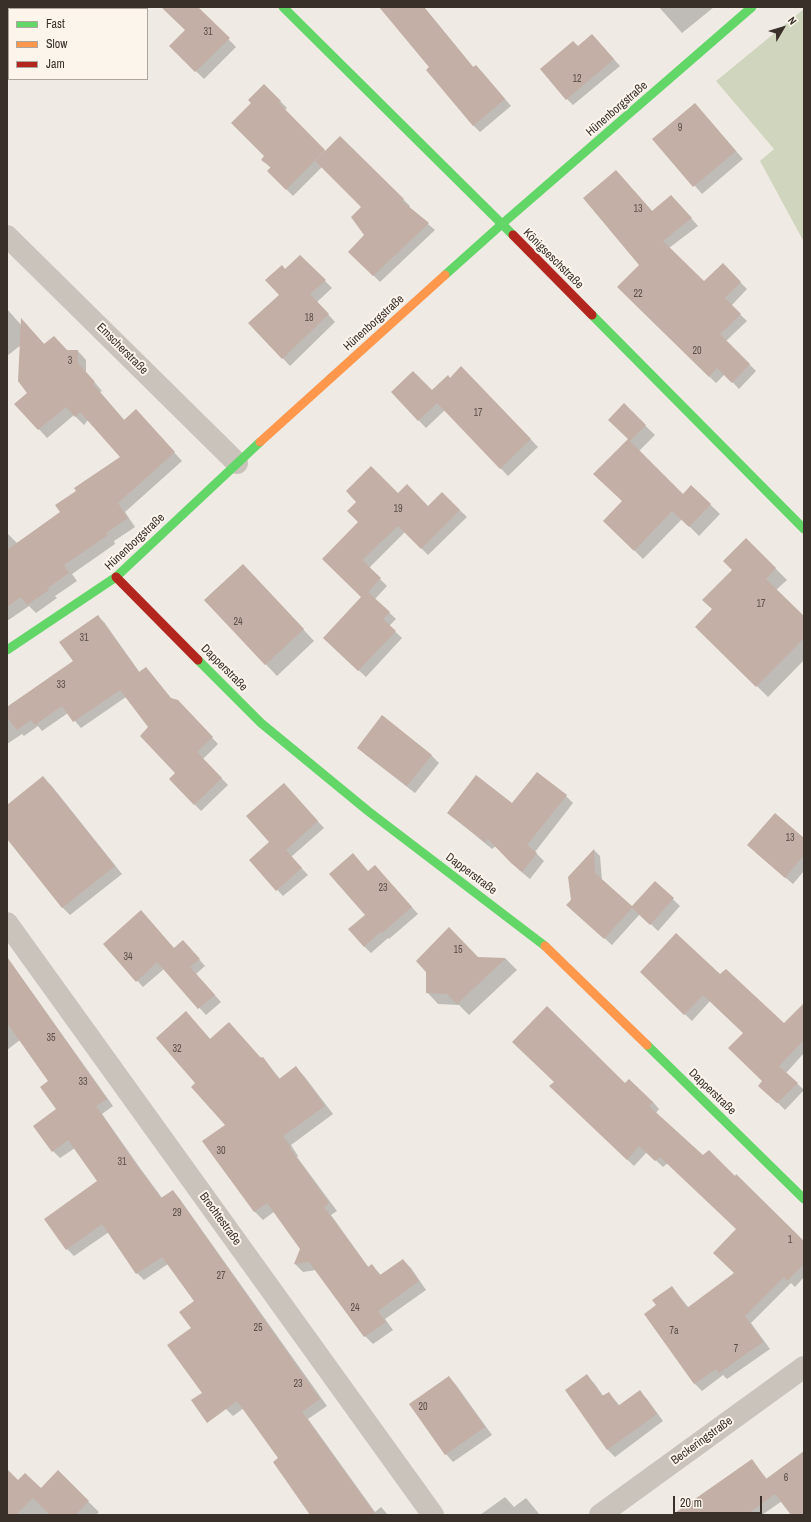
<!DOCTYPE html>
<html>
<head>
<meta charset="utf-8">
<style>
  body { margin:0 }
  #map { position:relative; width:811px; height:1522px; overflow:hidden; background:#efeae4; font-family:"Archivo Narrow",sans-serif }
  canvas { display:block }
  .frame { position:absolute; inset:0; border:8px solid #3a302a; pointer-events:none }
  .legend { position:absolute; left:8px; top:8px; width:140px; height:72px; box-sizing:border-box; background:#fbf5ec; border:1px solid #aea69e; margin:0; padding:5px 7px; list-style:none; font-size:12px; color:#3a302a }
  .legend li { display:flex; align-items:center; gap:8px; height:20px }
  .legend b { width:20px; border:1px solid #aea69e }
  .north { position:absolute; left:763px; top:8px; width:40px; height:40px; -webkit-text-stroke:3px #fbf5ec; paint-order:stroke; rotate:52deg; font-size:11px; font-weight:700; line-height:16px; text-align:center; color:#3a302a }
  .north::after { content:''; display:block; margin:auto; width:14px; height:18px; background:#3a302a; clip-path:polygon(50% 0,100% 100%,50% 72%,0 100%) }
  .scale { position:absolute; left:673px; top:1496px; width:89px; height:18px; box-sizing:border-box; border:2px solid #3a302a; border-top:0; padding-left:5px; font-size:12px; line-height:14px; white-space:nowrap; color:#3a302a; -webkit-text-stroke:3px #fbf5ec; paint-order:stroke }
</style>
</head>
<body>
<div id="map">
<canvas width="811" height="1522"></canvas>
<div class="frame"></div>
<ul class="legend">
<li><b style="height:5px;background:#63d668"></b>Fast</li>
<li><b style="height:5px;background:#ff974d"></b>Slow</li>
<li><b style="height:5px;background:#b3261e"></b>Jam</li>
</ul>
<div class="north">N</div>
<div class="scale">20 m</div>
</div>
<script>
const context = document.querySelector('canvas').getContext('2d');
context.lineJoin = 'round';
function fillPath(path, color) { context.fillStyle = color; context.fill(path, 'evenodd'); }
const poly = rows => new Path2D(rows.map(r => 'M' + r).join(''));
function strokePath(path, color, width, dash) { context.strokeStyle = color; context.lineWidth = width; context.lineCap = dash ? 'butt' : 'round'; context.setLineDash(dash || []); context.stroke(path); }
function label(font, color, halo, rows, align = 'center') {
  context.font = font + ' "Archivo Narrow",sans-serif'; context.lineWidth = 4; context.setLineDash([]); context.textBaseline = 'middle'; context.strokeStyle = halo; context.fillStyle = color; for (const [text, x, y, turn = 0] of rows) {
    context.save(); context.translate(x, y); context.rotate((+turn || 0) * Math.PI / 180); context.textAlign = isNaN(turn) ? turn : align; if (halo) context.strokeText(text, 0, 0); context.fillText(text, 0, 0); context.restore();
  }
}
const green = poly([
  [804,9,804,242,760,161,774,149,716,81]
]);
const shadow = poly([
  [87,7,115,7,113,9,89,9],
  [163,7,197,7,236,47,204,79,170,46,186,30],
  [380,7,424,7,474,68,476,66,483,73,511,106,480,132,473,125,430,68],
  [659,7,714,7,682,33],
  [592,35,620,66,573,105,567,99,578,47],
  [264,85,287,108,284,111,326,152,340,137,410,206,409,208,435,230,380,282,350,252,366,235,363,207,322,167,293,196,268,171,271,168,262,160,265,156,252,103],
  [695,104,743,159,702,194,654,139],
  [616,171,653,212,678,203,698,226,669,248,704,283,723,265,747,289,731,306,747,321,726,341,756,371,739,389,725,374,716,383,618,287,640,265],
  [300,256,332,288,317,302,335,322,290,366,250,323,280,295,285,270],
  [7,309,22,326,22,320,45,345,68,351,78,351,86,360,86,372,102,391,100,392,125,421,144,419,182,461,125,512,135,527,114,541,115,544,72,574,77,581,55,596,57,598,36,613,29,606,7,621,7,535,8,534,17,543,61,513,77,491,121,457,88,420,84,425,74,415,47,438,16,404,29,393,21,345,7,356],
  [469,375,538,447,508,476,445,410,426,428,392,392,432,391,450,379],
  [624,405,655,435,639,451,683,495,691,486,720,514,699,536,682,519,643,559,605,521,623,502,629,439],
  [442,493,467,517,428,555,405,532,369,568,387,586,375,599,396,619,389,626,402,638,366,677,331,645,362,597,323,559,398,494,428,507],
  [746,539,787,580,776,590,804,617,804,660,768,697,697,627,713,610,733,570],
  [254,576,314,641,277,676,205,601],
  [97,616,104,622,140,673,146,668,172,700,184,708,218,744,203,759,228,785,201,811,170,779,176,773,150,727,126,697,81,728,68,713,42,731,38,726,24,736,22,734,7,744,7,707,74,661],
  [359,748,431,755,439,763,415,793,366,755],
  [43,778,51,785,122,874,70,915,62,907,7,837,7,806],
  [290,791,324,828,291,857,308,875,283,896,250,860,270,842],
  [566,796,573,803,535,852,544,861,530,879,519,870,496,846,492,849,448,813,512,805],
  [804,839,804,871,793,884,756,853],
  [594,850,600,856,602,880,632,907,655,882,680,906,658,931,640,914,612,945,574,911,569,877],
  [368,872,381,873,418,914,389,939,388,938,371,953,364,946],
  [104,944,174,949,189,948,205,966,196,974,221,1002,206,1015,164,969,143,987],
  [7,957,113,1106,102,1114,140,1168,162,1198,172,1191,179,1198,327,1406,308,1419,375,1512,381,1507,388,1515,312,1515,280,1459,244,1408,233,1416,226,1409,192,1328,195,1302,168,1264,144,1280,137,1273,109,1232,74,1256,67,1249,46,1219,99,1181,75,1148,60,1158,53,1151,58,1109,49,1082,20,1040,7,1050],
  [478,958,506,959,517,970,469,1015,459,1005,438,1004,427,992],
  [641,972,720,975,784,1025,804,1020,804,1053,786,1073,804,1090,785,1110,767,1092,744,1033,710,1001,692,1021],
  [186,1012,211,1040,263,1058,280,1079,296,1068,304,1076,333,1114,291,1145,298,1156,297,1157,337,1211,331,1215,369,1268,372,1266,381,1275,403,1260,411,1268,426,1290,385,1319,393,1330,373,1344,365,1336,316,1270,303,1272,295,1264,301,1249,275,1211,263,1220,255,1212,204,1141,227,1125,197,1083],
  [625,1084,653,1102,659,1109,656,1113,692,1147,804,1242,804,1277,795,1287,791,1283,751,1323,770,1349,727,1379,723,1375,702,1391,695,1384,645,1314,657,1306,672,1287,689,1308,735,1273,737,1229,668,1163,663,1167,647,1152,634,1166,558,1093],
  [587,1376,594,1383,604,1397,609,1393,620,1406,640,1392,647,1399,663,1421,615,1457,608,1450,567,1390],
  [449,1377,456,1385,492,1435,453,1462,446,1454],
  [752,1461,767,1479,804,1463,804,1515,792,1515,782,1501,762,1515,684,1515],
  [7,1470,18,1481,41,1490,58,1472,99,1512,96,1515,7,1515],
  [505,1497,514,1507,526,1498,540,1515,480,1515]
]);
const building = poly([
  [161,7,198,7,230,38,195,72,169,46,185,30],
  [379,7,424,7,473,67,476,65,505,99,473,126,426,70,429,67],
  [592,34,614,59,566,100,540,69,573,41,578,46],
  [264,84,281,101,279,103,325,150,286,190,267,171,271,167,261,160,264,156,231,123,251,103,248,100],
  [695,103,736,151,693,187,652,139],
  [340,136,404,199,402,201,429,223,373,276,348,252,364,235,351,217,361,207,315,161],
  [616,170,652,211,671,195,692,218,663,241,704,281,723,263,741,282,725,298,741,314,720,334,750,364,732,383,717,368,709,377,617,287,639,265,583,198],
  [300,255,326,280,310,294,329,314,282,359,248,323,279,295,265,280,282,265,285,269],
  [21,318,44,344,54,336,67,350,78,350,78,363,95,382,93,384,124,420,136,409,175,452,118,503,128,518,106,533,108,535,64,565,69,573,48,588,49,590,27,605,21,597,7,607,7,550,60,512,55,505,76,491,74,488,120,457,80,412,75,417,66,407,38,430,14,404,27,393,18,381],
  [461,366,531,439,500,469,437,403,418,421,391,392,413,371,432,390,448,375,450,378],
  [624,403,646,425,630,441,683,494,691,485,711,504,689,527,672,511,634,551,603,521,622,501,593,474,628,439,608,420],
  [371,466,398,493,407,484,428,506,442,492,460,510,421,549,398,526,362,560,381,578,368,592,390,612,383,619,396,631,358,671,323,638,361,597,322,559,358,522,347,511,356,502,346,491],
  [746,538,776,568,766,579,804,616,804,638,756,687,695,627,712,609,702,600,732,570,723,561],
  [243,564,304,629,265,665,204,600],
  [98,615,139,672,146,667,171,698,178,700,213,737,197,752,222,778,194,805,169,779,175,773,140,736,148,727,120,690,73,722,62,706,35,725,31,720,17,730,7,717,7,707,73,661,59,642],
  [382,715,432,755,407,786,357,748],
  [537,772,567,795,527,845,537,853,522,872,511,863,488,839,485,842,447,813,476,775,512,803],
  [43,776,115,866,62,908,7,839,7,805],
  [284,783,318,821,286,850,302,868,276,891,249,860,269,842,246,816],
  [775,813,804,838,804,855,785,878,747,845],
  [594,849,595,873,632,906,655,881,674,898,650,925,632,908,604,939,566,905,571,900,568,877],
  [353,853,368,871,375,865,412,907,382,933,380,932,364,947,348,929,365,915,329,874],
  [141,910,174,948,183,940,200,959,190,967,215,995,198,1009,157,962,136,982,103,944],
  [449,927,478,957,506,958,457,1004,447,994,426,993,426,972,416,961],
  [676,933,720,974,726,969,784,1023,804,1003,804,1040,779,1066,798,1083,777,1103,758,1086,762,1081,728,1048,743,1033,703,995,684,1015,640,972],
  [7,957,107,1099,96,1106,133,1160,161,1198,173,1190,320,1399,302,1412,376,1515,310,1515,273,1462,278,1458,237,1401,207,1423,191,1400,202,1393,167,1345,191,1328,179,1312,194,1301,162,1257,136,1274,102,1224,66,1250,44,1219,97,1181,68,1140,52,1152,33,1126,56,1109,40,1087,48,1081,7,1023],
  [547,1006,625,1083,629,1079,653,1102,649,1106,693,1146,703,1155,709,1150,735,1176,736,1174,804,1241,804,1264,787,1281,784,1277,745,1316,763,1342,719,1373,716,1369,694,1384,644,1314,656,1305,652,1300,672,1286,687,1308,734,1273,713,1253,736,1229,660,1157,655,1161,639,1146,627,1160,549,1086,554,1082,512,1042],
  [186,1011,210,1039,229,1022,261,1058,263,1057,279,1079,296,1066,325,1106,283,1136,291,1147,290,1148,329,1203,324,1207,368,1267,372,1264,380,1275,403,1259,419,1281,378,1311,386,1322,364,1337,309,1262,294,1264,300,1249,267,1203,254,1212,202,1141,225,1125,191,1087,195,1083,156,1038],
  [587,1374,602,1396,609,1392,618,1406,640,1390,657,1414,607,1450,565,1390],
  [449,1376,485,1427,445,1455,409,1404],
  [804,1451,804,1515,791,1515,775,1494,746,1515,672,1515,752,1459,766,1479],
  [7,1469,18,1480,25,1473,41,1488,58,1470,89,1501,75,1515,50,1515,33,1498,16,1515,7,1515]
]);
const street = poly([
  [7,236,237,463],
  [7,923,433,1515],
  [600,1515,804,1367]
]);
const fast = poly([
  [283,7,513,235],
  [445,275,502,224,752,7],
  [592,315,804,529],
  [7,650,116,577,260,442],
  [198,660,261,723,368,811,545,946],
  [647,1045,804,1199]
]);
const slow = poly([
  [260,442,445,275],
  [545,946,647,1045]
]);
const jam = poly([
  [513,235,592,315],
  [116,577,198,660]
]);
const numberNames = [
  ["31",208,32],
  ["12",577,79],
  ["9",680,128],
  ["13",638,209],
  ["22",638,294],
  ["18",309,318],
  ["20",697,351],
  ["3",70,361],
  ["17",478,413],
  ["19",398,509],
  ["17",761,604],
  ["24",238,622],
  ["31",84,638],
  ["33",61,685],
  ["13",790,838],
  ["23",383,888],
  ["15",458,950],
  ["34",128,957],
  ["35",51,1038],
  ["32",177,1049],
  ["33",83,1082],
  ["30",221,1151],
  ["31",122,1162],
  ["29",177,1213],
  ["1",790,1240],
  ["27",221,1276],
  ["24",355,1308],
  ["25",258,1328],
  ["7a",674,1331],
  ["7",736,1349],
  ["23",298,1384],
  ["20",423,1407],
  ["6",786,1478]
];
const streetNames = [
  ["Hünenborgstraße",617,109,-41],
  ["Königseschstraße",553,259,45],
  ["Hünenborgstraße",374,323,-42],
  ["Emscherstraße",122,349,45],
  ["Hünenborgstraße",135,542,-43],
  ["Dapperstraße",224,668,45],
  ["Dapperstraße",471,874,37],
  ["Dapperstraße",712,1092,44],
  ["Brechtestraße",220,1219,54],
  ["Beckeringstraße",702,1441,-36]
];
fillPath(green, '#d0d5be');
fillPath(shadow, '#0003');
fillPath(building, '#c3afa5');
strokePath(street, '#c9c3bc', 22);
strokePath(fast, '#63d668', 9);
strokePath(slow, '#ff974d', 9);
strokePath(jam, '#b3261e', 9);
label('10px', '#5c5049', null, numberNames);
label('12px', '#3a302a', '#fbf5ec', streetNames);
</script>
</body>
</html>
